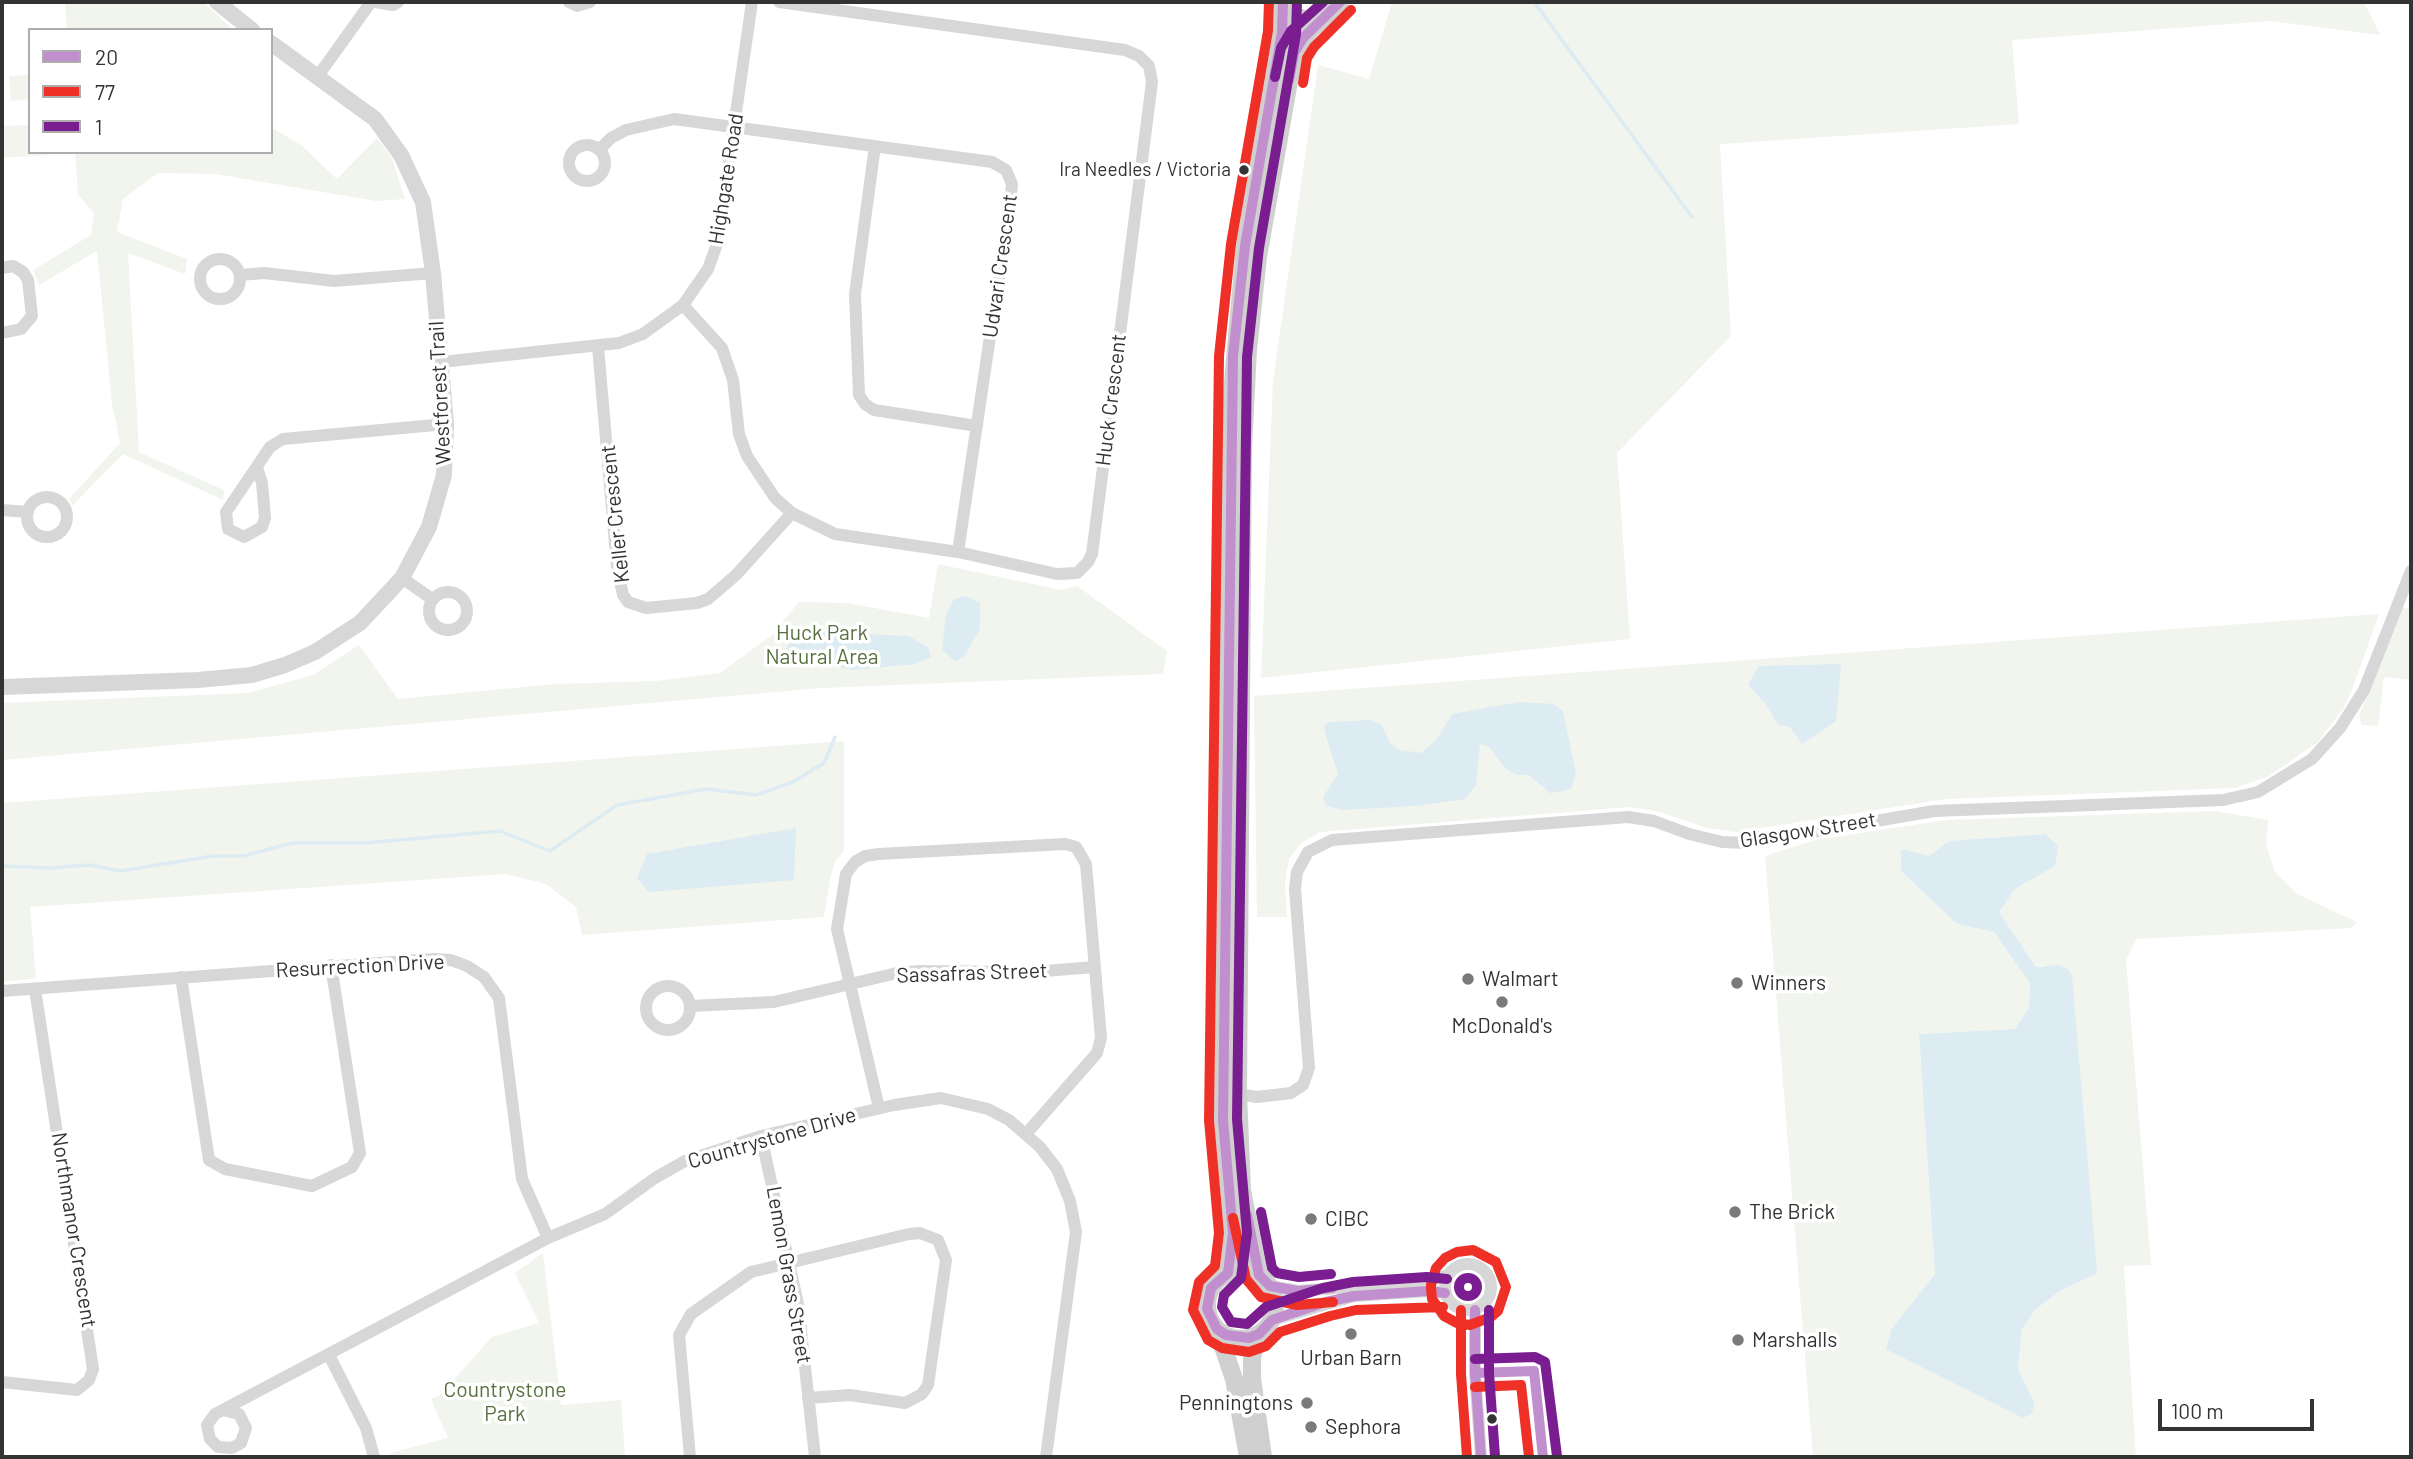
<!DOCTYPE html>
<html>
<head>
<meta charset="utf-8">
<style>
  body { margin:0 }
  #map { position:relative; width:2413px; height:1459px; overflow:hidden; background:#fff; font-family:Barlow,sans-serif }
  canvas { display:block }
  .frame { position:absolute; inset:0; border:4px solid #333; pointer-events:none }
  .legend { position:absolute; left:28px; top:28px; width:245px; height:126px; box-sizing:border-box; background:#fff; border:2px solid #adadad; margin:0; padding:9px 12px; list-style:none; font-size:21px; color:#333 }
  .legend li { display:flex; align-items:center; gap:14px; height:35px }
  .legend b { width:35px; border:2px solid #adadad }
  .scale { position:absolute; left:2158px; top:1399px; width:156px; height:32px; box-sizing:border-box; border:4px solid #333; border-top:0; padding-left:9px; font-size:21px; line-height:24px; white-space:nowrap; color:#333; -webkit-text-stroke:5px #fff; paint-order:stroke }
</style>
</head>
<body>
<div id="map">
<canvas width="2413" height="1459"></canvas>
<div class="frame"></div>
<ul class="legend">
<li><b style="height:9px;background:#c18fce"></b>20</li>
<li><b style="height:9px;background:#ef3026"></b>77</li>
<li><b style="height:9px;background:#7a1d90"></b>1</li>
</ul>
<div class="scale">100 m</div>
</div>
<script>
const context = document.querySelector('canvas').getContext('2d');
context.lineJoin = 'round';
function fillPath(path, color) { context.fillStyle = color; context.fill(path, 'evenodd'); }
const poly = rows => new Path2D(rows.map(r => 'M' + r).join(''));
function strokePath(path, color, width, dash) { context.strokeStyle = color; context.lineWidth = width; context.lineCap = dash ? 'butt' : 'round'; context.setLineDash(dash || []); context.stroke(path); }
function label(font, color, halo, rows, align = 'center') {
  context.font = font + ' Barlow,sans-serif'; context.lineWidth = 7; context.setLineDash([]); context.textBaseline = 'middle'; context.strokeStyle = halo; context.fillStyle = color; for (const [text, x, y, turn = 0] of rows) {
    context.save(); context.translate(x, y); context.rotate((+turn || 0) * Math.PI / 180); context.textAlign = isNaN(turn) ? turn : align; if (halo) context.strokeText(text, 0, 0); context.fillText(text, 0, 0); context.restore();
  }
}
const green = poly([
  [65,2,203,2,230,27,228,30,67,30],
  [1392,2,2364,2,2380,35,2271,21,2012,40,2019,124,1720,144,1731,336,1617,453,1630,639,1261,678,1273,381,1318,65,1369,79],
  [30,75,30,99,11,101,9,76],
  [30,125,30,152,47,152,48,155,2,158,2,126],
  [271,127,301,145,337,179,377,138,392,158,405,199,376,201,215,174,158,173,123,199,117,232,187,259,185,274,128,253,139,452,224,490,223,500,123,454,73,505,69,499,120,443,112,404,97,251,39,285,33,270,91,235,94,213,78,195,75,152,271,152],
  [938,564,1061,590,1077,586,1167,651,1163,674,821,688,2,760,2,703,248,693,313,675,359,645,398,699,555,684,656,681,720,673,772,635,799,602,847,603,929,618],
  [2403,608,2411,608,2411,680,2384,677,2378,726,2362,725,2359,716],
  [2379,614,2352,690,2343,709,2318,742,2269,776,2235,788,1946,799,1736,832,1707,828,1660,812,1630,807,1320,832,1301,843,1289,859,1285,881,1287,917,1257,917,1254,696],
  [844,741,844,851,835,862,830,879,824,917,582,935,576,907,546,884,506,874,30,907,36,978,2,982,2,803],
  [2215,811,2268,820,2266,844,2275,872,2297,894,2357,922,2352,928,2136,939,2126,960,2151,1265,2124,1266,2136,1457,1813,1457,1765,856,1815,840,1946,820],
  [2044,834,2055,866,2015,889,1999,912,2036,967,2045,965,2097,1272,2060,1291,2035,1310,2022,1329,2018,1369,2035,1404,1892,1328,1935,1274,1919,1034,2015,1029,2029,1008,2030,982,1994,932,1957,924,1901,871,1901,850,1929,857,1950,841],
  [543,1253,561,1405,621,1400,625,1457,391,1457,390,1453,448,1438,431,1399,440,1395,492,1337,539,1323,515,1273]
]);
const water = poly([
  [966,596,980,603,980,629,963,658,955,661,942,650,946,615,954,599],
  [847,627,866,634,908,636,928,647,931,657,915,664,853,670,787,657,787,646,793,639],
  [1841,664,1836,721,1802,744,1790,727,1778,725,1766,704,1748,685,1759,666],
  [1519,702,1553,704,1563,711,1576,774,1571,789,1550,793,1529,775,1517,775,1506,769,1489,747,1480,744,1476,785,1465,799,1416,806,1342,810,1327,806,1323,797,1338,774,1326,736,1324,726,1329,722,1371,720,1381,724,1390,743,1400,750,1421,753,1437,739,1452,714],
  [796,828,794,880,649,892,637,878,647,854],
  [2045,834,2058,846,2055,866,2015,889,1999,912,2036,967,2058,965,2067,968,2072,976,2097,1273,2060,1291,2035,1310,2022,1329,2018,1369,2035,1404,2031,1414,2023,1418,1886,1349,1892,1328,1935,1274,1919,1034,2015,1029,2029,1008,2030,983,1994,932,1957,924,1901,871,1901,849,1929,856,1949,841]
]);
const stream = poly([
  [1534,2,1692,217],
  [2,866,50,868,89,865,120,871,213,856,244,856,292,843,365,843,500,831,550,851,617,805,706,789,756,795,793,782,824,763,835,737]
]);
const minor = poly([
  [376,2,393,5,398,2],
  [569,2,577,6,590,2],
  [318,76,371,2],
  '569 163a18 18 0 1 1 36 0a18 18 0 1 1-36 0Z',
  [875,146,855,294,859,395,865,404,874,410,977,426],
  [599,150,611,138,626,130,674,119,992,162,1006,170,1012,184,1011,195,958,552],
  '200 279a20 20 0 1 1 40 0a20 20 0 1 1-40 0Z',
  [2,268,13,266,23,272,28,280,32,316,21,329,2,333],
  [240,275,264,273,334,281,433,273],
  [683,305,722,348,733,380,739,434,747,456,775,498,792,513,835,534,958,552,1057,574,1077,573,1088,562,1092,554,1152,82,1149,66,1139,56,1125,50,779,2],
  [598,347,617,567,623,595,628,602,646,608,697,603,708,599,736,575,792,513],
  [441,362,619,343,643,334,683,305,708,269,717,244,752,2],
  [257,467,262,483,265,518,262,527,244,537,228,529,226,512,270,447,283,439,446,424],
  '27 517a20 20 0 1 1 40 0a20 20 0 1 1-40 0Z',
  [2,510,28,512],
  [402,578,432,599],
  '429 611a19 19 0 1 1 38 0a19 19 0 1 1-38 0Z',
  [181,977,209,1160,225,1169,312,1186,352,1167,360,1153,331,965],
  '646 1008a22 22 0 1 1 44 0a22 22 0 1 1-44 0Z',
  [2,991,433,959,451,960,467,966,484,977,499,998,522,1179,548,1238],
  [690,1006,774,1002,897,973,920,971,1032,972,1095,967],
  [1238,1094,1257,1097,1291,1093,1303,1085,1309,1068,1295,889,1297,872,1308,852,1332,840,1628,817,1654,821,1689,834,1722,842,1748,843,1934,811,2223,800,2258,792,2312,759,2340,728,2364,690,2411,571],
  [879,1108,837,929,846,874,855,862,865,856,879,854,1065,844,1076,847,1086,864,1101,1038,1097,1053,1026,1134],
  [761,1136,798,1304,815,1457],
  '1445 1287a23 23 0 1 1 46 0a23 23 0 1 1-46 0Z',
  [1270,1286,1298,1291,1427,1281,1448,1275],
  [1475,1310,1475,1373,1481,1457],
  [1272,1320,1354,1296,1428,1291,1445,1293],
  [329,1355,366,1428,374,1457],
  [2,1382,77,1390,89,1380,93,1369,35,989],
  [223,1410,239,1414,246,1428,241,1443,232,1448,218,1447,210,1439,207,1425,215,1414,548,1238,605,1214,655,1178,685,1161,761,1136,894,1105,941,1098,988,1109,1009,1120,1040,1147,1057,1169,1070,1201,1076,1232,1046,1457],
  [690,1457,679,1335,691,1314,751,1272,909,1234,920,1233,938,1240,946,1260,928,1385,922,1394,905,1403,850,1395,808,1398]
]);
const tertiary = poly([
  [217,2,252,30],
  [2,687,198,680,252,675,285,665,315,652,360,623,402,578,429,527,444,475,446,424,433,273,423,202,401,155,375,119,271,43]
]);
const secondary = poly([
  [1283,2,1295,16,1310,21,1332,13,1340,2],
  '1207 1305a34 34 0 1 1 68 0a34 34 0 1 1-68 0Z',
  [1228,1273,1233,1233,1223,1120,1230,416,1245,246,1282,32,1283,2],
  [1259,1275,1242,1190,1238,1094,1243,449,1248,350,1258,257,1294,53,1310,30,1323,19],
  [1217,1329,1234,1379,1248,1457],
  [1259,1334,1252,1357,1252,1378,1263,1457]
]);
const bus1 = poly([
  [1283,2,1282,32,1245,246,1233,356,1223,1120,1233,1233,1228,1273,1211,1288,1207,1309,1217,1329,1226,1335,1249,1338,1259,1334,1272,1320,1326,1302,1354,1296,1428,1291,1445,1293],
  [1289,80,1294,53,1303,38,1340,2],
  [1247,1215,1259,1275,1270,1286,1298,1291,1332,1288],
  [1475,1310,1475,1373,1481,1457],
  [1475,1373,1534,1371,1543,1457]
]);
const bus2 = poly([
  [1269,2,1268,31,1231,244,1219,356,1209,1120,1219,1233,1215,1266,1199,1282,1193,1310,1208,1340,1222,1348,1249,1352,1266,1346,1280,1332,1330,1316,1356,1310,1443,1307],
  [1303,83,1307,58,1314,47,1351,10],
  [1233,1218,1246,1279,1261,1297,1297,1305,1333,1302],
  [1431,1287,1432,1299,1444,1316,1457,1323,1470,1325,1491,1317,1498,1311,1506,1287,1496,1262,1473,1250,1457,1252,1445,1258,1436,1268,1431,1285],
  [1461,1310,1461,1374,1467,1457],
  [1475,1387,1521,1385,1529,1457]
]);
const bus3 = poly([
  [1297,2,1296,34,1259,248,1247,357,1237,1119,1247,1233,1241,1278,1224,1295,1222,1307,1231,1322,1247,1324,1266,1307,1323,1288,1353,1282,1427,1277,1447,1279],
  [1275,77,1281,48,1291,31,1323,2],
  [1261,1212,1272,1268,1277,1273,1299,1277,1331,1274],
  '1459 1287a9 9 0 1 1 18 0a9 9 0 1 1-18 0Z',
  [1489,1310,1489,1373,1495,1456],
  [1475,1359,1535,1357,1545,1362,1557,1456]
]);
const markers = [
  [1244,170,6,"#333"],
  [1468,979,7,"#7a7a7a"],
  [1737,983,7,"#7a7a7a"],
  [1502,1002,7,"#7a7a7a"],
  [1735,1212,7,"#7a7a7a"],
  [1311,1219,7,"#7a7a7a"],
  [1351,1334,7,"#7a7a7a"],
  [1738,1340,7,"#7a7a7a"],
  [1307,1403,7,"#7a7a7a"],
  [1492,1419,6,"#333"],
  [1311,1427,7,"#7a7a7a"]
];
const busNames = [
  ["Ira Needles / Victoria",1231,170]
];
const streetNames = [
  ["Highgate Road",726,179,-81],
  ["Udvari Crescent",1000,266,-82],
  ["Westforest Trail",440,393,-93],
  ["Huck Crescent",1111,400,-83],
  ["Keller Crescent",615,514,-96],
  ["Glasgow Street",1808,830,-9],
  ["Resurrection Drive",360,966,-3],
  ["Sassafras Street",972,973,-2],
  ["Countrystone Drive",772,1138,-16],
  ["Northmanor Crescent",74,1230,81],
  ["Lemon Grass Street",789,1275,80]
];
const parkNames = [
  ["Huck Park",822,633],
  ["Natural Area",822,657],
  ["Countrystone",505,1390],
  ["Park",505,1414]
];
const poiNames = [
  ["Walmart",1482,979],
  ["Winners",1751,983],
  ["McDonald's",1502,1026,"center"],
  ["The Brick",1749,1212],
  ["CIBC",1325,1219],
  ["Marshalls",1752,1340],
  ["Urban Barn",1351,1358,"center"],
  ["Penningtons",1293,1403,"right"],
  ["Sephora",1325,1427]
];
fillPath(green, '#f1f5ed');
fillPath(water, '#ddebf3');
strokePath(stream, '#ddebf3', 3.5);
strokePath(minor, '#d7d7d7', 12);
strokePath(tertiary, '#d7d7d7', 16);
strokePath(secondary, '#d0d0d0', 18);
strokePath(bus1, '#c18fce', 10);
strokePath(bus2, '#ef3026', 10);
strokePath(bus3, '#7a1d90', 10);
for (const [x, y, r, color] of markers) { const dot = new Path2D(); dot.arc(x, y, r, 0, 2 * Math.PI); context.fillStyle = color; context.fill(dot); strokePath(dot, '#fff', 2.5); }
label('19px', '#333', '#fff', busNames, 'right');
label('21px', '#333', '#fff', streetNames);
label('21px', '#56703f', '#fff', parkNames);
label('21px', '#333', '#fff', poiNames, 'left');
</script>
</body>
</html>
